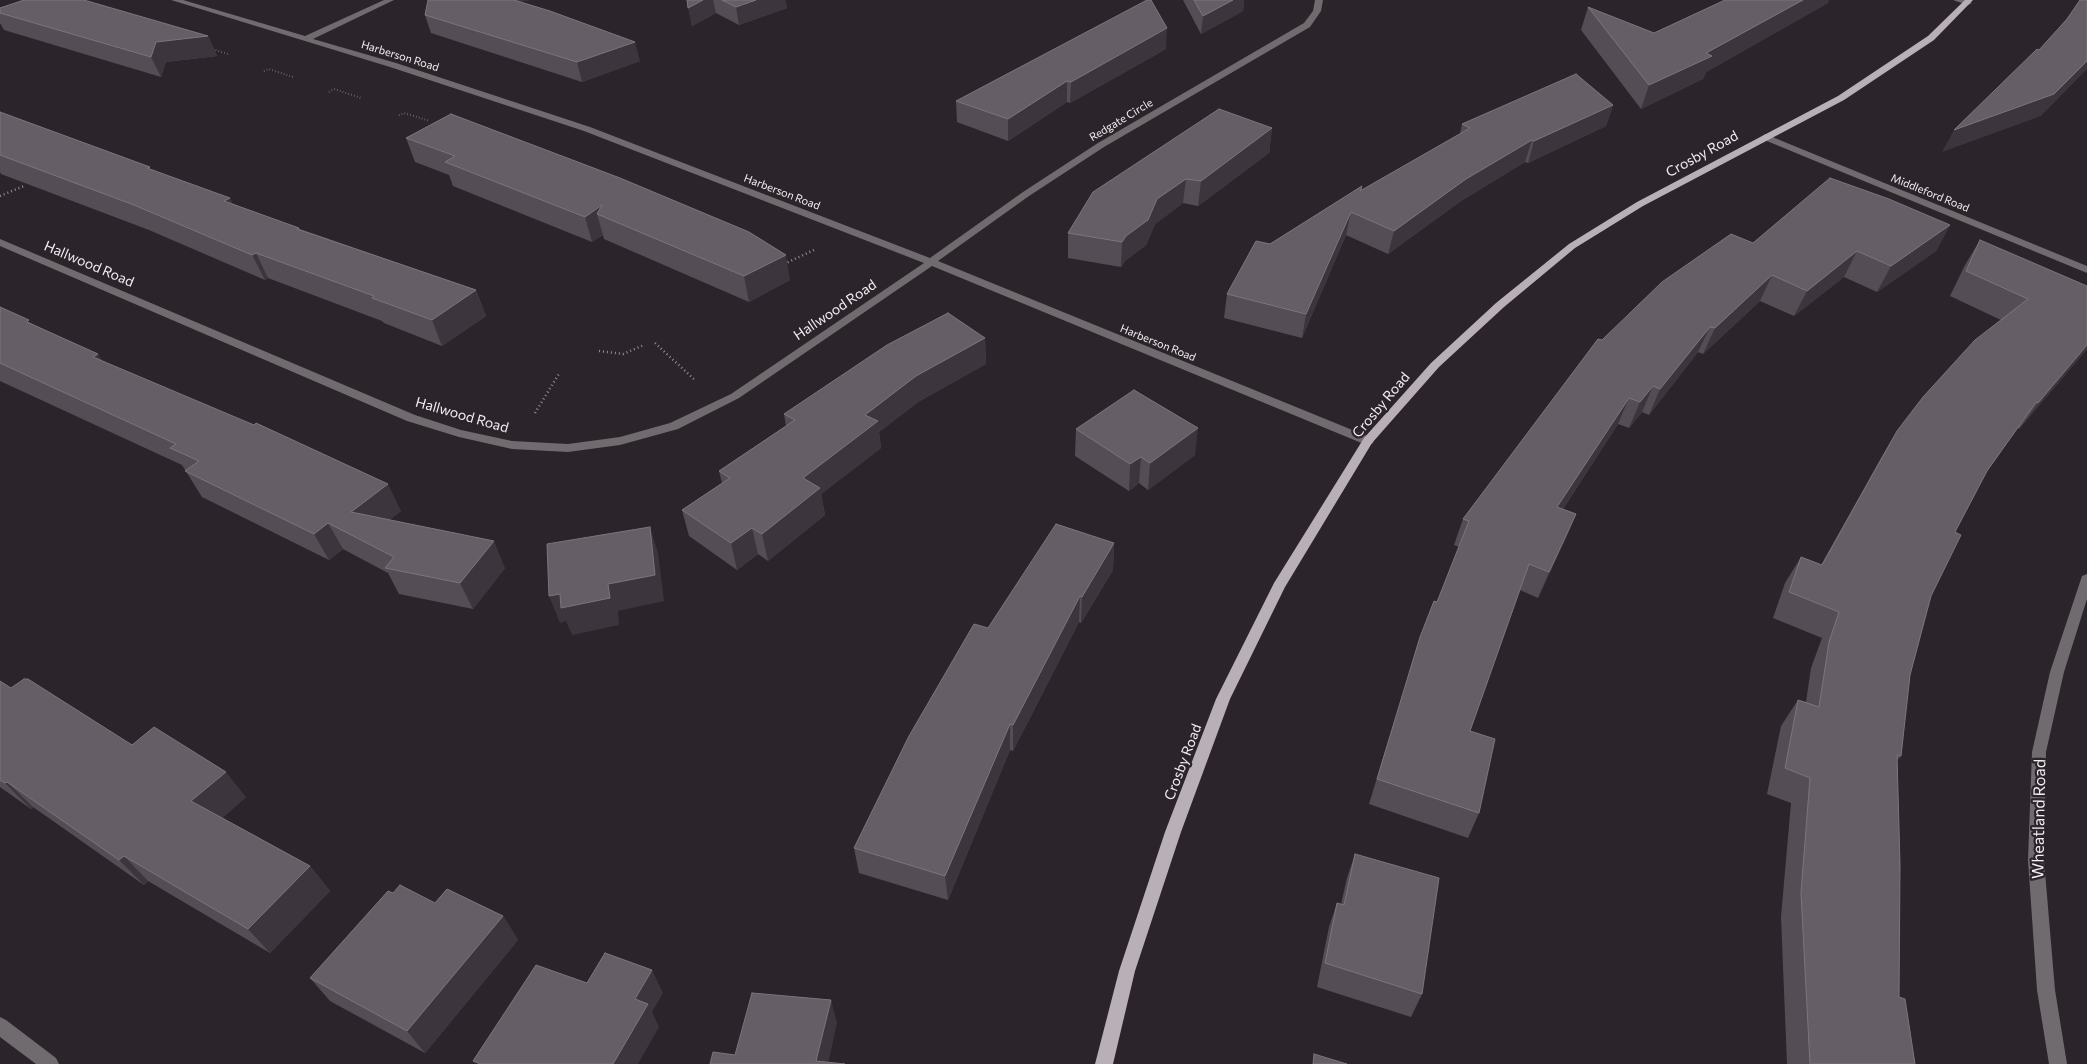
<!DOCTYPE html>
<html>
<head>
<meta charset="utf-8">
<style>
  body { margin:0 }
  canvas { display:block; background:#2b242a }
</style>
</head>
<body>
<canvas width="2087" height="1064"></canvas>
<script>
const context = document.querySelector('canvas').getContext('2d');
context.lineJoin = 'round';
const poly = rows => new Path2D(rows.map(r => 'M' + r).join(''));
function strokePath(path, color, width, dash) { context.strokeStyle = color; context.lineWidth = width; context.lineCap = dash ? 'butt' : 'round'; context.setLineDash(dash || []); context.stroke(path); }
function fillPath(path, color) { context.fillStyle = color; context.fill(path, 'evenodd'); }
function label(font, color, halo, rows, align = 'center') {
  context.font = font + ' Commissioner,sans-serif'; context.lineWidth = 4.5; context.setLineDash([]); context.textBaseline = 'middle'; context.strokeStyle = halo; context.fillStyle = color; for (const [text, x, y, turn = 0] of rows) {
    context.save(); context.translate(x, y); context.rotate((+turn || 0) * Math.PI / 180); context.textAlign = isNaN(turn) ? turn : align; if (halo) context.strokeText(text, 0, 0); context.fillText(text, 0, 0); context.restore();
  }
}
const pathFar1 = poly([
  [210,48,228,54],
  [264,71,269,69,293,77],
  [329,92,334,89,361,98],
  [399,115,404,113,430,121]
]);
const path = poly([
  [0,196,24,186],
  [784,264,814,250],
  [655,343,696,381],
  [599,351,623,354,644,345],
  [535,413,560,372]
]);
const minor = poly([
  [171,0,183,0,305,36,384,0,394,0,313,39,396,63,590,127,930,258,1023,192,1098,143,1304,23,1313,11,1315,0,1323,0,1321,11,1310,27,1104,147,1029,196,938,261,1372,438,1374,441,1372,444,1364,444,932,266,739,398,678,429,620,445,568,452,512,449,459,437,407,421,0,246,0,239,415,415,461,430,512,441,568,444,620,437,670,423,731,394,924,263,584,131,390,67,171,0],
  [1953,0,1965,0,1972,3,1968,5,1953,0],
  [1765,134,2087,266,2087,273,1762,139,1761,137,1765,134],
  [2087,574,2087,599,2064,672,2046,752,2044,860,2055,990,2067,1064,2049,1064,2037,990,2028,860,2032,752,2050,672,2082,576,2087,574],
  [0,1017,6,1020,56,1058,59,1064,36,1064,0,1037,0,1017]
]);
const major = poly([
  [1965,0,1973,0,1934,40,1844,100,1643,206,1575,248,1504,307,1439,367,1372,443,1285,587,1230,699,1181,832,1135,971,1113,1064,1095,1064,1119,971,1165,832,1216,699,1274,583,1364,438,1431,363,1496,303,1569,244,1637,202,1838,96,1928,36,1965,0]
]);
const wall = poly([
  [687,0,785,0,787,8,739,25,716,13,692,26],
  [1183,0,1244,0,1243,11,1201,34],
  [520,2,640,61,582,82,431,33,425,15],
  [1828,3,1706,72,1703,79,1641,109,1581,30,1588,7,1654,33],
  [0,8,208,36,217,56,166,62,161,77,4,30,0,23],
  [1166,49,1070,103,1067,102,1008,141,957,122,956,101],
  [1613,105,1606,126,1528,163,1525,162,1461,201,1388,254,1346,235,1302,338,1224,318,1227,294,1270,244,1362,186,1362,190,1460,134,1462,124],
  [0,112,152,170,233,204,300,229,476,290,486,316,442,346,384,323,382,321,268,278,265,280,149,230,1,174,0,172],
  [451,114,790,280,749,302,604,239,603,235,592,242,453,186,449,175,415,162,406,138],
  [1272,128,1269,153,1198,206,1183,203,1155,224,1146,245,1125,261,1121,267,1068,258,1068,233],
  [1950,225,1936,251,1877,292,1844,277,1794,316,1760,301,1703,354,1698,352,1649,415,1642,412,1629,428,1618,424,1563,509,1576,514,1565,540,1538,598,1520,590,1470,731,1479,813,1468,838,1369,804,1420,637,1437,602,1459,547,1454,545,1463,519,1602,340,1753,243],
  [1980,240,2087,349,2019,429,2018,428,1987,471,1955,532,1931,596,1910,675,1901,756,1897,761,1899,997,1915,1064,1787,1064,1781,917,1791,803,1767,794,1781,726,1798,700,1806,702,1811,668,1822,638,1773,618,1785,583,1801,557,1821,565,1881,458,1897,431,2001,320,1950,296,1965,265],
  [0,307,103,361,401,511,389,520,505,568,473,609,399,594,388,573,343,549,329,560,202,497,182,465,0,381],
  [985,338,986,364,918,402,879,432,881,448,821,494,825,515,768,561,758,554,737,570,689,536,682,510,722,483,719,471,786,426,784,414],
  [1076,429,1195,455,1148,490,1139,483,1129,491,1075,456],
  [1114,543,1113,570,1081,623,1079,622,1013,751,1010,750,948,900,859,873,854,848,988,628],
  [0,681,11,688,246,797,222,818,310,866,330,891,270,953,148,881,144,885,33,807,31,809,0,787],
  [1355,854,1422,994,1411,1017,1317,987,1329,927,1337,903,1341,904,1347,878],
  [393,893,435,903,503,916,518,940,425,1053,330,1001,310,978]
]);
const shadedWall = poly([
  [484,0,530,0,486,8],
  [703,0,713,0,716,13,692,26,688,8],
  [756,0,785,0,787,8,739,25,736,7],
  [1233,0,1244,0,1243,11,1201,34,1203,16],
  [1803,0,1829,0,1828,3,1706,72,1703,79,1641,109,1649,85],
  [1167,28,1166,49,1070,103,1071,82],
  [208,36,217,56,166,62,161,77,151,57,156,42],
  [635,42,640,61,582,82,577,62],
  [2087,61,2087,69,2041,116,1942,152,1954,130],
  [1067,81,1067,102,1008,141,1008,119],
  [1613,105,1606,126,1528,163,1534,141],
  [1272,128,1269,153,1198,206,1201,181],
  [1532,140,1525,162,1461,201,1388,254,1394,231,1466,179],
  [1186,179,1183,203,1155,224,1146,245,1125,261,1121,267,1122,242,1126,236,1157,199],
  [230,198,243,223,224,201],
  [602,205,597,214,603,235,592,242,585,217],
  [1351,212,1346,235,1302,338,1306,314],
  [1950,225,1936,251,1877,292,1891,266],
  [1857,251,1844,277,1794,316,1807,291],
  [256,253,268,278,265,280,252,255],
  [786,255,790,280,749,302,744,276],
  [1772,275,1760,301,1703,354,1715,328],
  [476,290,486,316,442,346,432,320],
  [1710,327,1698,352,1649,415,1660,389],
  [985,338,986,364,918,402,879,432,881,448,821,494,825,515,768,561,762,534,803,478,865,415,916,376],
  [2087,345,2087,349,2019,429,2038,403],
  [98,354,115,380,93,357],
  [1653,386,1642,412,1629,428,1640,402],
  [1629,398,1618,424,1547,533,1557,507],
  [1198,428,1195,455,1148,490,1150,463],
  [1141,457,1139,483,1129,491,1130,464],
  [388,484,401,511,365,539,351,512],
  [1576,514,1565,540,1538,598,1549,572],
  [328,523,343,549,329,560,314,534],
  [650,527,658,553,664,601,618,611,619,625,572,635,566,621,560,623,549,596,608,584],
  [752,528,758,554,737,570,731,543],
  [494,541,505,568,473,609,460,583],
  [1114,543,1113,570,1081,623,1082,597],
  [1080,596,1079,622,1013,751,1013,725],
  [1010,724,1010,750,948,900,945,876],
  [226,772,246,797,213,826,191,801],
  [7,782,33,807,31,809,5,783],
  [124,856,148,881,144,885,119,860],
  [310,866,330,891,270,953,248,929],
  [503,916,518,940,425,1053,407,1031],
  [652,970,663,993,652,1012,659,1027,638,1064,613,1064,635,999],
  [831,1000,837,1023,828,1064,816,1061]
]);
const building = poly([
  [24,0,84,0,208,36,156,42,151,57,0,13,0,8,24,0],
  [428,0,514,0,550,11,635,42,577,62,425,15,428,0],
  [687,0,703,0,688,8,687,0],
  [722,0,756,0,736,7,722,0],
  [1147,0,1151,0,1167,28,1071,82,1067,81,1008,119,956,101,1147,0],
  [1194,0,1233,0,1203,16,1194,0],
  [1725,0,1803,0,1706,53,1712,56,1649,85,1588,7,1654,33,1725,0],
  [2080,0,2087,0,2087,61,2054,94,1954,130,2037,49,2039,50,2067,19,2080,0],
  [1576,74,1613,105,1534,141,1532,140,1466,179,1394,231,1351,212,1306,314,1227,294,1256,241,1270,244,1362,186,1360,191,1470,128,1462,124,1576,74],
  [1219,109,1272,128,1201,181,1186,179,1157,199,1148,220,1126,236,1122,242,1068,233,1093,192,1219,109],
  [0,112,150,167,147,168,230,198,224,201,299,228,297,229,476,290,432,320,372,298,374,296,256,253,252,255,134,205,0,155,0,112],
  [451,114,620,178,749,232,786,255,744,276,597,214,602,205,585,217,445,162,455,156,406,138,451,114],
  [1830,178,1889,199,1950,225,1891,266,1857,251,1807,291,1772,275,1715,328,1710,327,1660,389,1653,386,1640,402,1629,398,1557,507,1576,514,1549,572,1529,564,1470,731,1495,739,1479,813,1377,779,1420,637,1434,601,1437,602,1469,521,1463,519,1598,339,1602,340,1662,282,1731,234,1753,243,1830,178],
  [1980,240,2087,286,2087,345,2038,403,2036,402,1987,471,1955,532,1961,535,1931,596,1910,675,1901,756,1897,755,1900,865,1899,997,1905,999,1915,1064,1810,1064,1801,893,1810,778,1785,768,1798,700,1819,707,1829,642,1839,612,1789,592,1801,557,1822,565,1897,431,1923,397,1975,340,2028,299,1966,271,1980,240],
  [0,307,29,320,27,322,98,354,93,357,254,425,256,423,388,484,351,512,494,541,460,583,385,568,394,557,328,523,314,534,185,471,199,461,170,448,176,444,0,363,0,307],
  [948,313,985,338,916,376,865,415,878,421,803,478,820,488,762,534,752,528,731,543,682,510,730,478,719,471,795,420,784,414,887,345,948,313],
  [1134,390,1198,428,1150,463,1141,457,1130,464,1076,429,1134,390],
  [1056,524,1114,543,1082,597,1080,596,1013,725,1010,724,945,876,854,848,909,736,974,624,988,628,1056,524],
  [650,527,655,575,608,584,610,598,561,608,560,594,549,596,547,544,650,527],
  [24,679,28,679,132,745,154,727,226,772,191,801,310,866,248,929,124,856,119,860,7,782,5,783,0,780,0,681,11,688,24,679],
  [1355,854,1439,878,1422,994,1325,963,1337,903,1344,905,1355,854],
  [400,885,435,903,447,889,503,916,407,1031,310,978,388,891,393,893,400,885],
  [605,953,652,970,635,999,648,1004,613,1064,480,1064,473,1061,536,965,587,983,605,953],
  [752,993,831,1000,816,1061,845,1064,710,1064,713,1052,735,1055,752,993],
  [1314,1054,1347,1064,1313,1064,1314,1054]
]);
const farStreetnames = [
  ["Harberson Road",400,56,17],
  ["Redgate Circle",1121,120,-31],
  ["Harberson Road",782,192,21],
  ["Middleford Road",1930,193,22],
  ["Harberson Road",1158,343,22]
];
const streetNames = [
  ["Crosby Road",1702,154,-29],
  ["Hallwood Road",89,264,23],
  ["Hallwood Road",835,310,-34],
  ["Crosby Road",1381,405,-50],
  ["Hallwood Road",462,415,16],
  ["Crosby Road",1183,762,-69]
];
const nearStreetnames = [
  ["Wheatland Road",2039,819,-89]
];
strokePath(pathFar1, '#948e93', 2, [0.5, 2.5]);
strokePath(path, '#948e93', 2.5, [1, 3]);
fillPath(minor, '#6f6b6e');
fillPath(major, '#b8afb7');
fillPath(wall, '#554d55');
fillPath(shadedWall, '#3d353d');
fillPath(building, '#665e66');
strokePath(building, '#7c757b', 1);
label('11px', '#f2edf1', '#2b242a', farStreetnames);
label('14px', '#f2edf1', '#2b242a', streetNames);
label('16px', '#f2edf1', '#2b242a', nearStreetnames);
</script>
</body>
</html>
